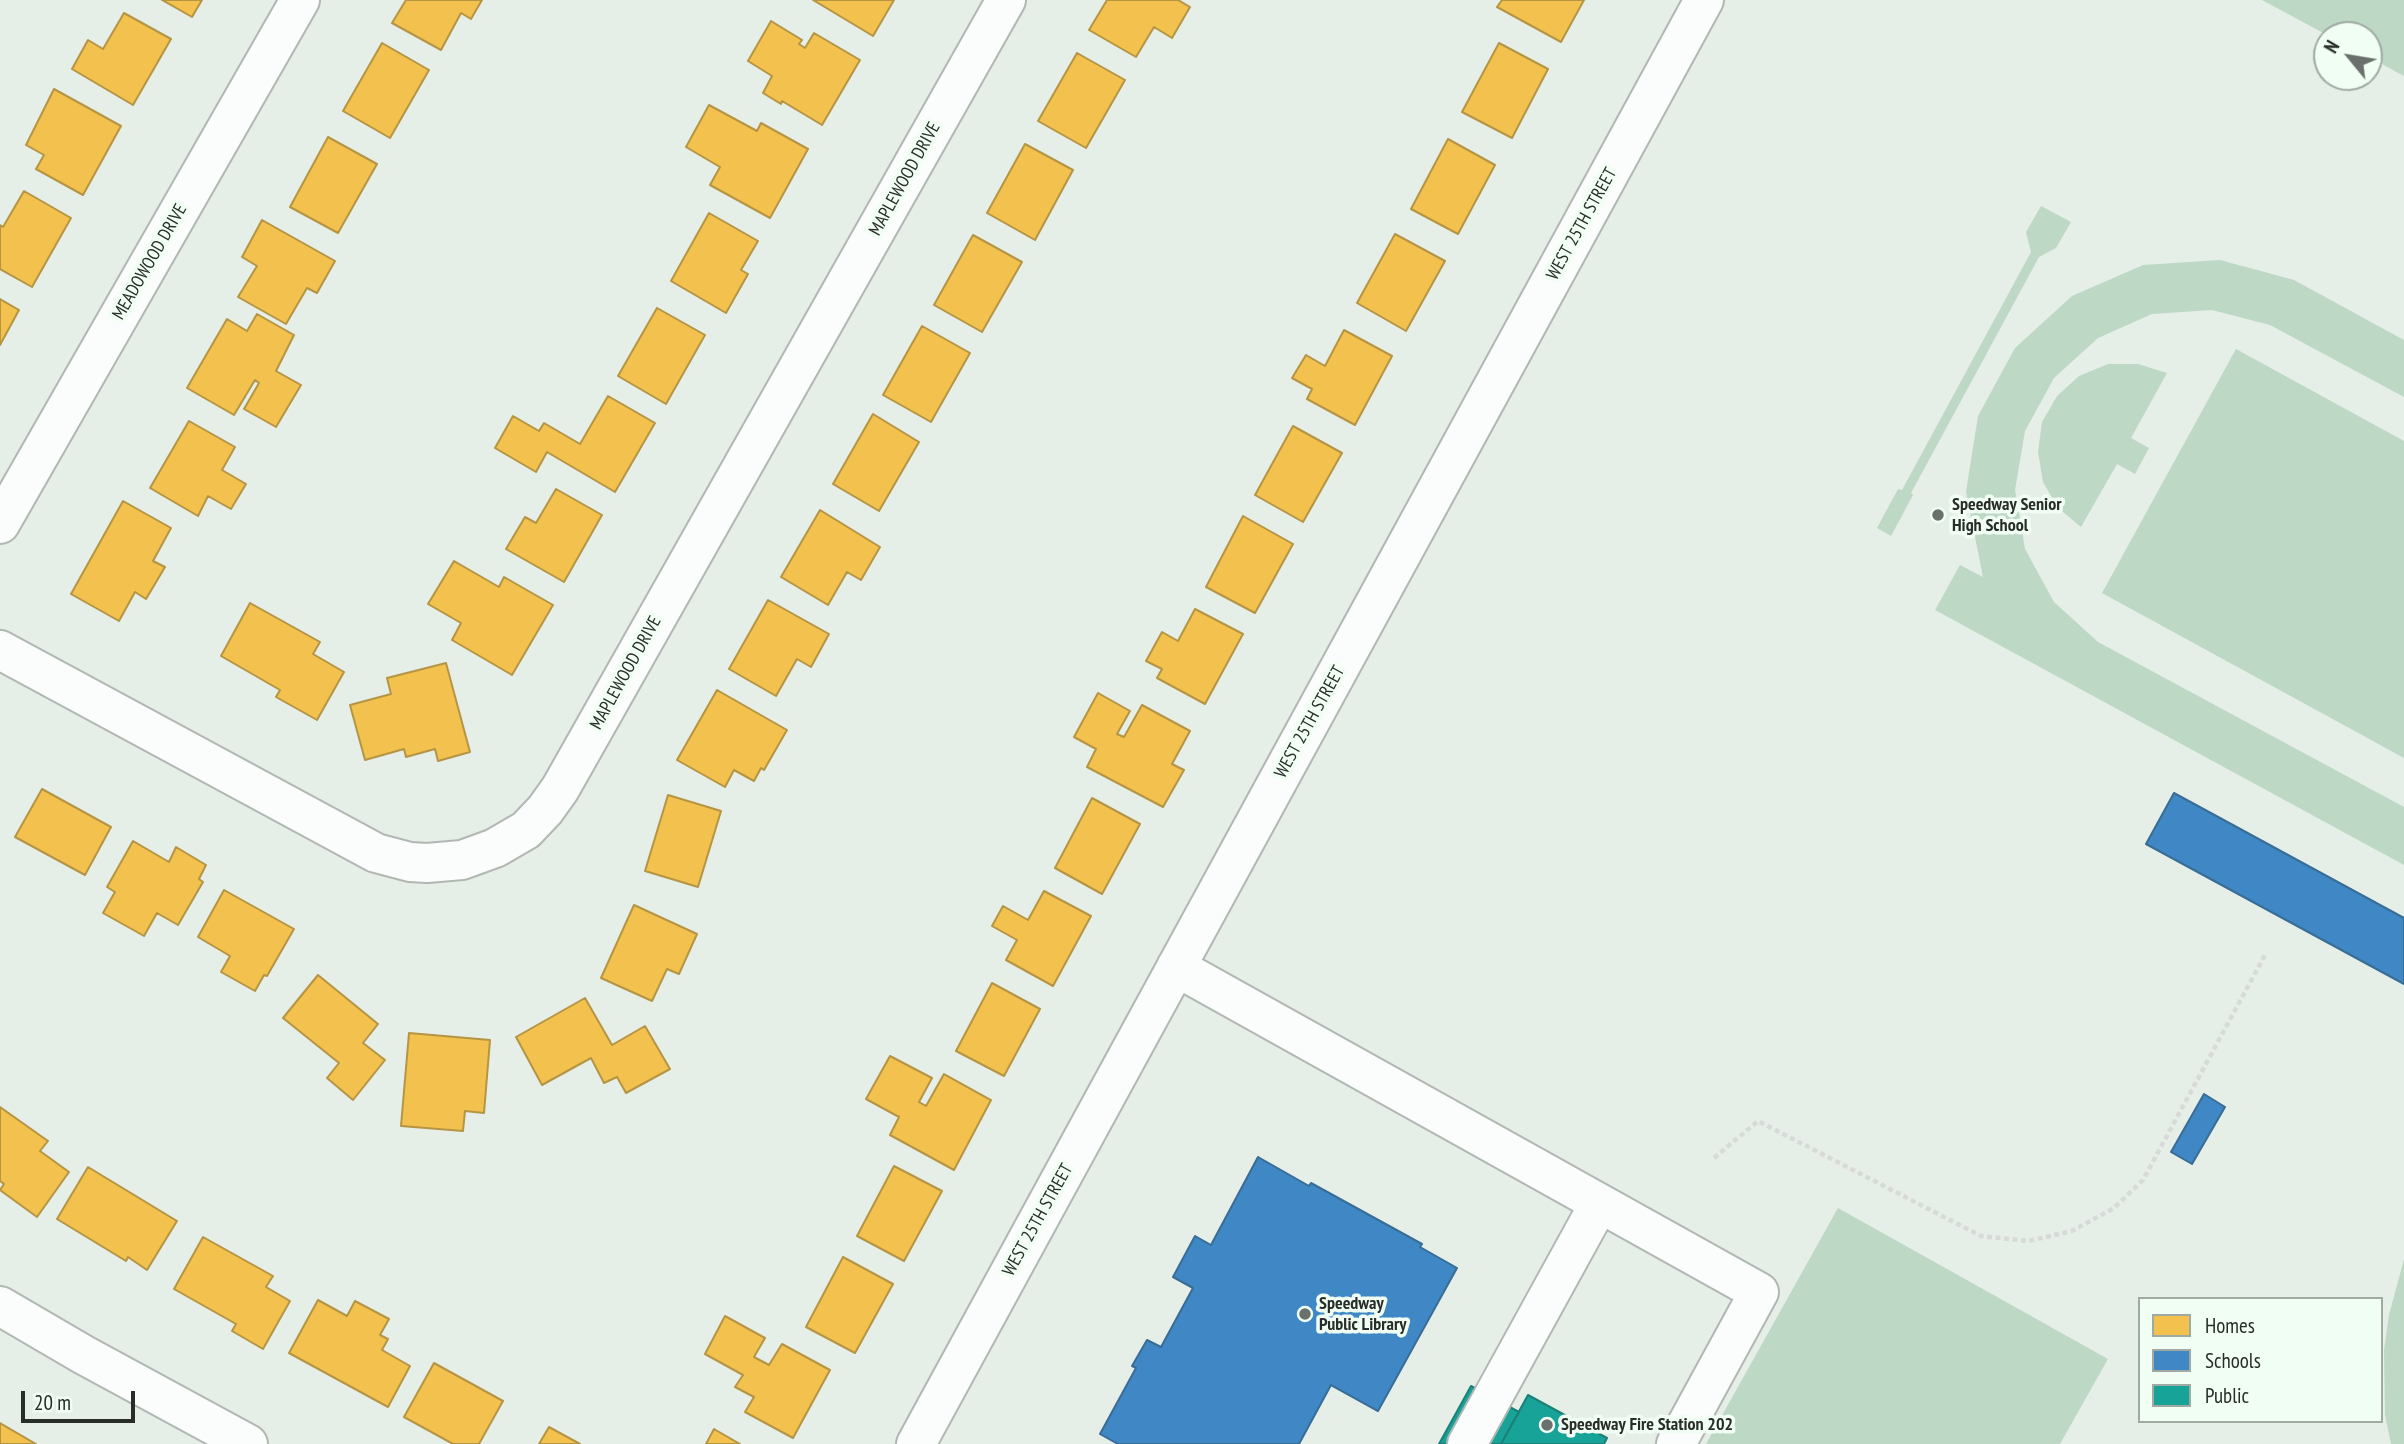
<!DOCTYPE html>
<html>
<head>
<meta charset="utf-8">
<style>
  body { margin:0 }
  #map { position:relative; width:2404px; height:1444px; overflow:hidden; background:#e6eee8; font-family:"PT Sans Narrow",sans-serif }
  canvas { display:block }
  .legend { position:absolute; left:2138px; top:1297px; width:245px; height:126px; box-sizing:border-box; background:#f0fef4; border:2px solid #a0aaa3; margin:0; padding:9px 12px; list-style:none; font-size:21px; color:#282d29 }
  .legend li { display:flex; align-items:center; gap:14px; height:35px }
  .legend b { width:35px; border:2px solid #a0aaa3 }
  .north { position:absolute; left:2313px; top:21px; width:70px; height:70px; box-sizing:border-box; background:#f0fef4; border:2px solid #a0aaa3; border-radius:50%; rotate:300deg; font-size:19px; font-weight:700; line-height:28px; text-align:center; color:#282d29 }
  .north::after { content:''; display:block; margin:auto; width:24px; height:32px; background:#6a716c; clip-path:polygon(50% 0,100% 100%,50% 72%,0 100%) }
  .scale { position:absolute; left:21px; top:1391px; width:114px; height:32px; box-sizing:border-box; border:4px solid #282d29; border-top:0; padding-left:9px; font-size:21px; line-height:24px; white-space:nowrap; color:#282d29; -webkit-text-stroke:5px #f0fef4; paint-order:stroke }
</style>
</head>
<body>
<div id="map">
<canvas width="2404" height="1444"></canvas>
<ul class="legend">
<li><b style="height:19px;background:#f2c14e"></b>Homes</li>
<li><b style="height:19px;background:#3f88c5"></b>Schools</li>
<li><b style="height:19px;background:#17a398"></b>Public</li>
</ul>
<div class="north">N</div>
<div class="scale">20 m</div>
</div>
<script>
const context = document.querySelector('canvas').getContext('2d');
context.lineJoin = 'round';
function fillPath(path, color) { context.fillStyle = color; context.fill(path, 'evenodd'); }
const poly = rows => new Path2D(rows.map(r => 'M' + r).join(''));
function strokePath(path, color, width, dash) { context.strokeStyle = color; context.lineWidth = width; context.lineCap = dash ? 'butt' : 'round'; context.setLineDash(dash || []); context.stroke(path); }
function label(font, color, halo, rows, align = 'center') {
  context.font = font + ' "PT Sans Narrow",sans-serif'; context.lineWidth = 7; context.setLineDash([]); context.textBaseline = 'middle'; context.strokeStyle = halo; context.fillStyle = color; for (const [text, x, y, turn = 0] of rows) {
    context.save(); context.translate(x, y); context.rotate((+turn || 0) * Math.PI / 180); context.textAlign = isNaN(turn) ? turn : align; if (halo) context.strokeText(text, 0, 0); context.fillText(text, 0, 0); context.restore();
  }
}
const green = poly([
  [2262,0,2404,0,2404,76,2369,57,2369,35,2327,35],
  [2041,206,2071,222,2056,248,2039,257,1911,493,1913,495,1891,536,1877,528,1898,489,1902,490,2031,252,2026,232],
  [2220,260,2294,280,2404,340,2404,397,2270,325,2212,310,2152,314,2098,338,2054,378,2025,431,2015,490,2025,549,2054,602,2098,642,2404,807,2404,865,1935,610,1960,565,1983,577,1966,492,1978,416,2015,348,2072,296,2143,265],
  [2236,349,2404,441,2404,758,2102,593],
  [2108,364,2138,364,2167,373,2131,438,2149,448,2135,474,2117,464,2081,527,2058,508,2043,482,2038,452,2042,422,2057,396,2079,376],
  [1838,1208,2108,1359,2060,1444,1706,1444],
  [2404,1259,2404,1444,2391,1444,2385,1415,2384,1350,2389,1315]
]);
const homes = poly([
  [162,0,202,0,192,17,162,0],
  [406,0,482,0,471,19,461,13,441,50,392,23,406,0],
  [813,0,894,0,873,36,813,0],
  [1107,0,1178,0,1190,7,1172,38,1154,27,1136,57,1089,30,1107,0],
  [1502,0,1584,0,1561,42,1497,7,1502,0],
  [124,13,171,39,133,105,72,69,88,40,103,49,124,13],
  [771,21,802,40,799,44,805,48,814,33,860,60,822,125,782,101,781,104,763,93,772,76,748,61,771,21],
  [382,43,429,70,390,138,343,111,382,43],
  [1499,43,1548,69,1512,138,1462,112,1499,43],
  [1077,53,1125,80,1086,148,1038,121,1077,53],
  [54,89,121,126,83,195,36,169,44,155,26,145,54,89],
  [709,105,757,131,761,123,808,149,770,218,710,185,720,167,686,147,709,105],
  [328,137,377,164,338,233,290,207,328,137],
  [1448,139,1495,165,1458,234,1411,209,1448,139],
  [1025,144,1073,170,1035,240,987,213,1025,144],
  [24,191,71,218,32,287,0,269,0,225,3,227,24,191],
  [709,213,758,241,741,270,748,274,726,313,671,281,709,213],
  [262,220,335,261,317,293,307,288,286,324,238,297,257,266,242,257,262,220],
  [1395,234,1445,261,1406,331,1357,303,1395,234],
  [973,235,1022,262,982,332,934,305,973,235],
  [0,299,19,310,0,345,0,299],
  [657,308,705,335,666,404,618,376,657,308],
  [257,314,294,335,276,371,301,385,276,427,244,409,259,383,255,380,234,415,187,388,227,319,247,331,257,314],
  [922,326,970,353,931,422,883,395,922,326],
  [1344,330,1392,356,1355,425,1307,399,1312,389,1292,378,1306,355,1325,366,1344,330],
  [608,396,655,423,615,492,547,452,536,472,495,448,513,416,539,431,544,423,580,444,608,396],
  [873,414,919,442,879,511,833,484,873,414],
  [189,421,235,447,222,470,246,484,231,509,208,496,198,516,150,488,189,421],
  [1293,426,1342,453,1303,522,1255,495,1293,426],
  [556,489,602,515,564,582,506,549,525,517,536,523,556,489],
  [123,501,171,528,153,561,165,567,146,599,135,592,119,621,71,594,123,501],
  [820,510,880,547,861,580,847,572,828,605,781,577,820,510],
  [1243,516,1293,544,1255,613,1206,587,1243,516],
  [454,561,499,587,504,577,553,605,512,675,452,640,461,623,428,604,454,561],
  [768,600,829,634,811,667,797,659,776,696,729,669,768,600],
  [250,603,320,642,313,654,344,672,317,720,276,697,280,690,221,656,250,603],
  [1195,609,1243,634,1205,704,1157,678,1162,669,1146,661,1162,632,1178,641,1195,609],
  [446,663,470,752,438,761,435,749,406,757,404,749,365,760,350,705,391,694,387,678,446,663],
  [717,690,787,730,764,770,761,768,754,781,734,770,725,787,677,760,717,690],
  [1098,693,1130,711,1117,734,1124,737,1142,705,1190,731,1172,764,1184,770,1163,807,1087,767,1096,749,1074,737,1098,693],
  [42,789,111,827,85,875,15,837,42,789],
  [668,795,721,811,698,887,645,871,668,795],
  [1092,798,1140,824,1102,894,1055,868,1092,798],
  [133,841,169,862,176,847,206,865,199,879,203,882,178,925,157,913,144,936,103,913,115,892,107,887,133,841],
  [224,890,294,929,267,976,264,975,255,991,221,972,230,956,198,937,224,890],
  [1044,891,1091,916,1053,986,1006,960,1017,940,992,926,1003,906,1028,920,1044,891],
  [634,905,697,934,679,974,667,969,652,1001,601,978,634,905],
  [318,975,378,1024,363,1043,385,1060,353,1100,327,1078,339,1063,283,1018,318,975],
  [992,983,1040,1009,1004,1076,956,1051,992,983],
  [585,998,612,1045,645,1026,670,1069,626,1093,617,1077,604,1083,591,1058,542,1085,516,1037,585,998],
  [409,1033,490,1040,484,1113,465,1111,463,1131,401,1126,409,1033],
  [890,1056,932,1078,919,1102,926,1106,944,1074,991,1100,954,1170,890,1135,899,1117,866,1099,890,1056],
  [0,1107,48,1141,40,1151,69,1172,37,1217,0,1190,4,1184,0,1181,0,1107],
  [894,1166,942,1191,904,1261,857,1236,894,1166],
  [88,1167,177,1221,147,1270,128,1257,126,1261,57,1219,88,1167],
  [203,1237,273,1276,266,1287,290,1301,263,1349,232,1331,236,1324,174,1289,203,1237],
  [843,1257,893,1284,855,1353,806,1327,843,1257],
  [318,1300,347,1316,355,1301,389,1319,380,1335,388,1339,382,1350,410,1366,388,1407,289,1353,318,1300],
  [725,1316,765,1338,754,1357,769,1365,782,1344,830,1370,793,1438,745,1412,754,1397,735,1387,743,1375,705,1354,725,1316],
  [434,1363,503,1401,479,1444,453,1444,404,1417,434,1363],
  [0,1423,36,1444,0,1444,0,1423],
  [549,1427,580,1444,539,1444,549,1427],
  [714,1429,740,1444,706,1444,714,1429]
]);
const schools = poly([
  [2174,793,2404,918,2404,984,2146,844,2174,793],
  [2204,1094,2225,1107,2192,1164,2171,1152,2204,1094],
  [1258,1157,1309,1186,1311,1183,1422,1244,1420,1247,1457,1268,1378,1411,1331,1385,1299,1444,1118,1444,1100,1434,1136,1368,1132,1366,1147,1340,1161,1347,1193,1288,1173,1277,1195,1236,1211,1245,1258,1157]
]);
const public = poly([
  [1471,1386,1519,1412,1501,1444,1439,1444,1471,1386],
  [1528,1395,1607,1438,1604,1444,1501,1444,1528,1395]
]);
const path = poly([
  [1714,1158,1758,1121,1981,1236,2028,1241,2072,1231,2114,1208,2143,1180,2266,953]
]);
const minor = poly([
  [0,524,300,0],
  [0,650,376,853,410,862,427,863,462,860,495,848,526,830,545,810,560,789,1006,0],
  [1176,967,1759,1292,1676,1444],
  [0,1306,84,1355,248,1444],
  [916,1444,1704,0],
  [1467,1444,1599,1204]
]);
const markers = [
  [1938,515,7,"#6a716c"],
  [1305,1314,7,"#6a716c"],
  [1547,1425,7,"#6a716c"]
];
const streetNames = [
  ["MAPLEWOOD DRIVE",905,179,-61],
  ["WEST 25TH STREET",1582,224,-61],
  ["MEADOWOOD DRIVE",150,262,-60],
  ["MAPLEWOOD DRIVE",626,673,-61],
  ["WEST 25TH STREET",1310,722,-61],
  ["WEST 25TH STREET",1038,1220,-61]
];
const poiNames = [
  ["Speedway Senior",1952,505],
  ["High School",1952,526],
  ["Speedway",1319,1304],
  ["Public Library",1319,1325],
  ["Speedway Fire Station 202",1561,1425]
];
fillPath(green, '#bdd8c5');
fillPath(homes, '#f2c14e');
strokePath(homes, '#b59543', 2);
fillPath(schools, '#3f88c5');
strokePath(schools, '#386d96', 2);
fillPath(public, '#17a398');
strokePath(public, '#1c8077', 2);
strokePath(minor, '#b1b7b2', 42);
strokePath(path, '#d7dad8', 4.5, [5, 3.5]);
strokePath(minor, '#fbfcfc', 38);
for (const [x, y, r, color] of markers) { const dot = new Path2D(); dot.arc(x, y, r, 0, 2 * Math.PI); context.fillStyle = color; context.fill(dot); strokePath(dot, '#f0fef4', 2.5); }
label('18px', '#282d29', '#f0fef4', streetNames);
label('bold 18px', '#282d29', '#f0fef4', poiNames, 'left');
</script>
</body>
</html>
